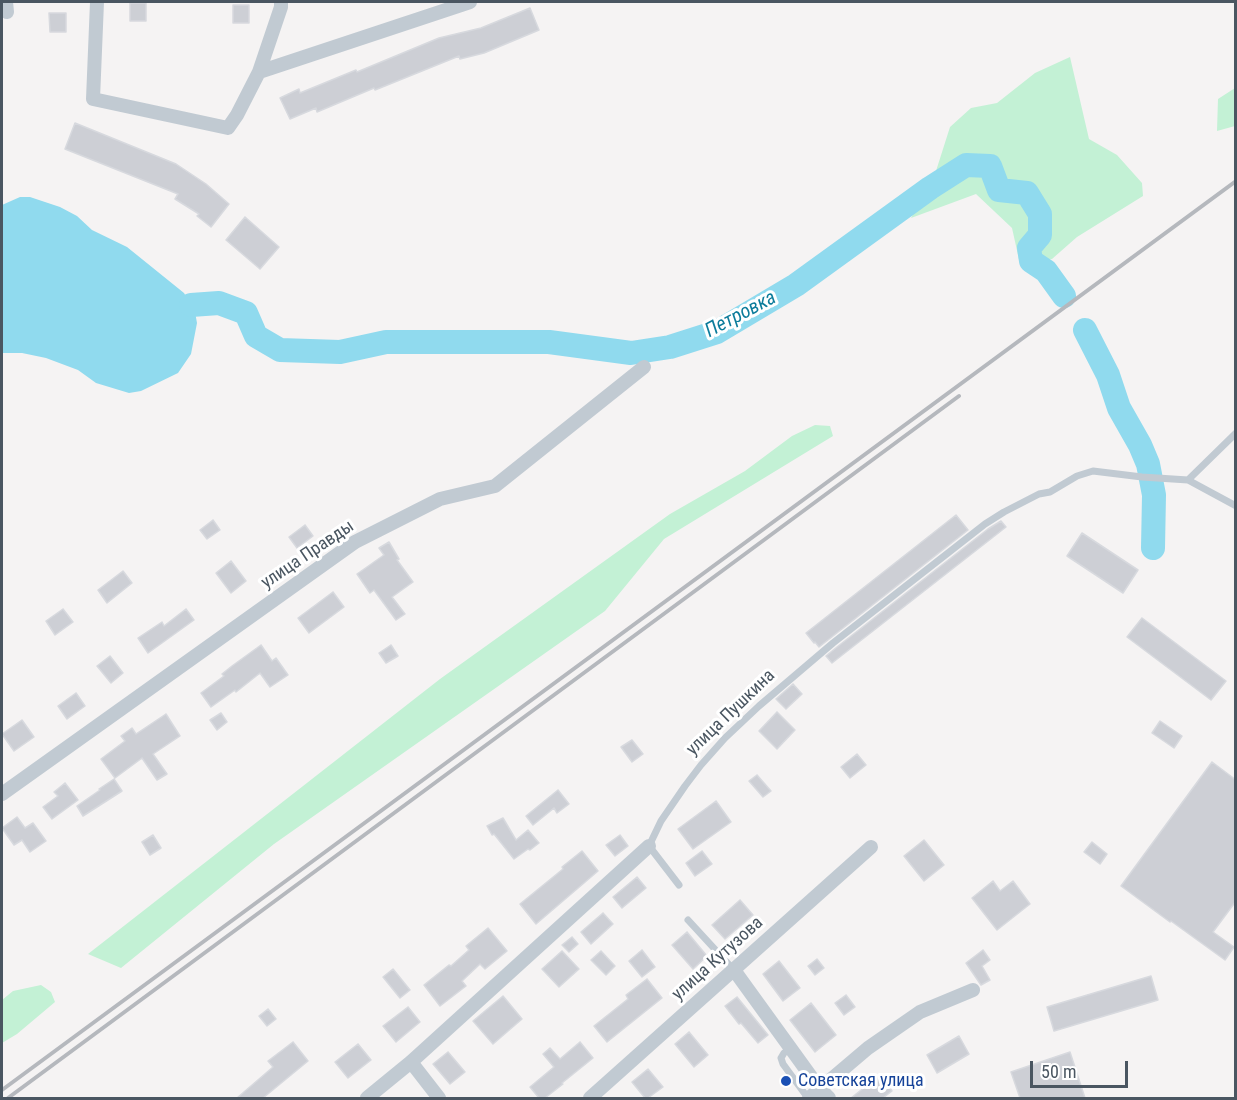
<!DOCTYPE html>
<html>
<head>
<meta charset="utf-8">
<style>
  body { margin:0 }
  #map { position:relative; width:1237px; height:1100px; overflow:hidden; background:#f5f3f3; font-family:"Roboto Condensed",sans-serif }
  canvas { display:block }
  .frame { position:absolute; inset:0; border:3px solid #4a5661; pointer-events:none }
  .scale { position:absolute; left:1030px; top:1061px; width:98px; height:27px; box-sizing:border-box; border:3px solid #4a5661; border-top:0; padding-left:8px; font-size:18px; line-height:21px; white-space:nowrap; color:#4a5661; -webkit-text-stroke:4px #fff; paint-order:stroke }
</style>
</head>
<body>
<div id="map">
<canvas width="1237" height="1100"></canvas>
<div class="frame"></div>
<div class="scale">50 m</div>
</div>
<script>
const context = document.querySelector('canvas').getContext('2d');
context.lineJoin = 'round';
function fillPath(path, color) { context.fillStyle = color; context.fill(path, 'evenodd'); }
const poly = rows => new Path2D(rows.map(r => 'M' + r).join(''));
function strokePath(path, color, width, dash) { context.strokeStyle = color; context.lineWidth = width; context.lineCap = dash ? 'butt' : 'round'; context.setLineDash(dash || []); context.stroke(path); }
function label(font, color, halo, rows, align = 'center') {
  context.font = font + ' "Roboto Condensed",sans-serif'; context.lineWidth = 6; context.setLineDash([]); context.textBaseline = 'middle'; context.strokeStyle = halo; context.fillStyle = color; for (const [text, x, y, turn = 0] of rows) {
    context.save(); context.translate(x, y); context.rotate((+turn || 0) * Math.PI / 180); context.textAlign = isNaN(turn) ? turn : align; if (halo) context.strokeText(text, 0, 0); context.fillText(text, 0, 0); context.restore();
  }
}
const green = poly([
  [1070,57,1089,139,1117,155,1142,183,1143,196,1077,237,1052,259,1020,264,1012,228,976,194,911,218,936,171,950,127,971,108,997,103,1035,73],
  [1235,88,1235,126,1217,131,1218,99],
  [815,425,830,426,833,436,664,539,605,611,274,844,121,968,88,954,440,679,670,514,745,471,792,436],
  [41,985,51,992,55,1002,17,1034,2,1043,2,1000,13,991]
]);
const water = poly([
  [20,197,30,197,60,207,77,216,92,230,127,247,184,293,195,312,197,323,191,354,178,373,141,391,129,393,96,383,78,370,46,358,22,353,2,353,2,205]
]);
const river = poly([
  [191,305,219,303,246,313,256,336,280,350,340,352,386,342,549,342,631,353,670,347,717,332,796,285,930,188,966,165,990,166,999,190,1027,193,1040,214,1040,235,1029,248,1031,261,1046,271,1064,296],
  [1085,330,1108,375,1119,408,1140,445,1148,464,1154,495,1153,548]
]);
const building = poly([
  [130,3,146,3,146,21,130,21,130,3],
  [233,5,249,5,249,23,233,23,233,5],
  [530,8,539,30,484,53,460,59,459,56,375,90,374,88,317,112,316,108,290,119,280,98,299,89,300,93,356,70,357,72,439,38,481,28,530,8],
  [49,13,66,13,66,32,50,32,49,13],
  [75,123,176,164,206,184,229,204,211,227,197,216,199,214,175,199,178,194,65,149,75,123],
  [245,217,279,247,260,269,226,240,245,217],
  [956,515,968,530,819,647,815,642,814,643,806,633,956,515],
  [213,520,220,530,207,539,200,530,213,520],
  [1001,521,1006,527,832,663,826,656,837,647,988,529,1001,521],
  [305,525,313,536,297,548,289,537,305,525],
  [1082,533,1138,570,1123,593,1067,556,1082,533],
  [389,542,399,559,397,560,413,582,392,597,405,614,396,620,374,590,370,593,357,574,384,555,379,548,389,542],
  [231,561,246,581,231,593,216,573,231,561],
  [123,571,132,583,107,603,98,590,123,571],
  [333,592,344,607,309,633,298,618,333,592],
  [63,609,73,622,55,635,46,621,63,609],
  [186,609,194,620,148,653,138,638,162,622,164,626,186,609],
  [1142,618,1226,681,1211,700,1127,637,1142,618],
  [261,645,272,661,276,658,288,675,270,687,260,673,236,692,235,690,211,707,201,693,224,676,222,674,232,666,261,645],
  [391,645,398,656,386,663,379,653,391,645],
  [110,656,123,673,111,683,97,666,110,656],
  [793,684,802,694,786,709,776,699,793,684],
  [76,693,85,706,67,719,58,706,76,693],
  [777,712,795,730,777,749,759,731,777,712],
  [221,713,227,722,217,730,210,720,221,713],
  [166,714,180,736,153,754,167,774,157,780,142,758,115,778,101,759,125,741,121,736,132,728,136,734,166,714],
  [22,720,34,737,14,751,2,734,22,720],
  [1160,721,1182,736,1174,748,1152,733,1160,721],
  [632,740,643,754,632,762,621,747,632,740],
  [857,754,866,765,850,778,841,767,857,754],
  [1212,762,1236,780,1236,901,1213,932,1234,947,1225,960,1171,921,1170,922,1121,886,1212,762],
  [757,775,771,791,763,797,749,781,757,775],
  [114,779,122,791,83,816,77,806,100,790,99,789,114,779],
  [65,783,78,800,52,819,43,807,58,796,54,792,65,783],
  [558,790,569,804,557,813,554,808,533,825,526,816,558,790],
  [716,801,731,822,693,849,678,829,716,801],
  [17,817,25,828,33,823,46,841,30,852,22,840,14,845,2,828,17,817],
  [503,818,516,840,528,830,539,843,530,850,528,849,514,859,494,834,492,835,487,826,503,818],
  [153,835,161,848,150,855,142,842,153,835],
  [620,835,628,846,615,856,606,845,620,835],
  [924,840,944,865,924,881,904,856,924,840],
  [1092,842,1107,854,1100,864,1084,852,1092,842],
  [582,851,598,871,536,924,520,904,563,869,562,867,582,851],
  [702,851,712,864,695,876,686,863,702,851],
  [637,877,646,888,622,908,613,897,637,877],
  [993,881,1000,891,1013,881,1030,904,997,930,972,898,993,881],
  [740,900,753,915,725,939,712,925,740,900],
  [603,913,613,924,591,944,581,932,603,913],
  [488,928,507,951,485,969,480,964,462,981,466,986,440,1006,424,985,449,965,451,966,469,950,466,946,488,928],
  [687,932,707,956,693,969,672,945,687,932],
  [572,937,578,944,569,952,562,945,572,937],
  [642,950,655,967,642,977,629,961,642,950],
  [983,950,990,960,982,966,990,980,981,985,966,963,983,950],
  [562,951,579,969,559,987,542,969,562,951],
  [601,951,615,966,606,975,591,960,601,951],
  [817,959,824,968,815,975,808,966,817,959],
  [779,961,800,988,783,1001,763,974,779,961],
  [393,969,410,990,400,998,383,977,393,969],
  [1151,976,1158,1000,1054,1031,1047,1007,1151,976],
  [647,979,662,998,607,1042,594,1026,628,999,626,995,647,979],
  [846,995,855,1007,844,1015,835,1003,846,995],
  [503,996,522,1019,493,1044,473,1021,503,996],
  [737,997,768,1035,758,1043,741,1023,739,1024,725,1006,737,997],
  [811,1003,836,1035,815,1052,790,1020,811,1003],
  [408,1007,420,1022,396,1042,383,1026,408,1007],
  [268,1009,276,1019,267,1026,259,1016,268,1009],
  [689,1032,708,1055,694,1067,675,1044,689,1032],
  [959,1036,969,1054,937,1073,927,1055,959,1036],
  [293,1042,308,1061,263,1098,237,1098,273,1067,268,1061,293,1042],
  [580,1042,593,1058,562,1083,563,1084,545,1098,539,1098,530,1087,554,1067,543,1054,550,1048,560,1059,580,1042],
  [358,1044,371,1060,348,1078,335,1062,358,1044],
  [448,1052,465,1072,450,1084,433,1064,448,1052],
  [1070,1052,1085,1098,1020,1098,1011,1072,1070,1052],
  [648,1069,663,1087,648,1098,645,1098,632,1082,648,1069],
  [880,1075,892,1091,883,1098,851,1098,880,1075]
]);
const service = poly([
  [1188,480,1236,433],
  [679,885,649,846,661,821,685,786,701,765,725,738,759,706,833,643,985,524,1004,512,1039,494,1050,492,1077,476,1093,471,1142,477,1188,480,1236,506],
  [688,920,734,970],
  [791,1048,784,1053,781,1058,783,1064,808,1098]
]);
const minor = poly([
  [6,2,7,12],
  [97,2,93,99,228,128,237,115,259,72,281,7,281,2],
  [259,72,470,2],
  [2,794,355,542,440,499,495,486,644,367],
  [734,970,820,1089,829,1098],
  [411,1062,439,1098],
  [367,1098,411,1062,649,846],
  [590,1098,871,847],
  [809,1098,868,1048,920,1012,973,990]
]);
const rail = poly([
  [2,1090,1236,181],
  [8,1098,959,396]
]);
const markers = [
  [786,1081,6,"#1a4fb4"]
];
const streetNames = [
  ["улица Правды",308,555,-34],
  ["улица Пушкина",731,713,-44],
  ["улица Кутузова",718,959,-42]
];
const transitNames = [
  ["Советская улица",798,1081]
];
const waterNames = [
  ["Петровка",741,315,-28]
];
fillPath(green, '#c3f1d5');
fillPath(water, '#90daee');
strokePath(river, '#90daee', 24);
fillPath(building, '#cdcfd5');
strokePath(building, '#d7d9de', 1.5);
strokePath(service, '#c1cad2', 7);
strokePath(minor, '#c1cad2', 14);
strokePath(rail, '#b5b8bd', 4);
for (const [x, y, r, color] of markers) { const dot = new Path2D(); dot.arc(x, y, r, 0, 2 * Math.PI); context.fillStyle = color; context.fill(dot); strokePath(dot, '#fff', 2); }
label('18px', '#4a5661', '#fff', streetNames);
label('18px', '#164399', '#fff', transitNames, 'left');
label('italic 20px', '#0c7c9b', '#fff', waterNames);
</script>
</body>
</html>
